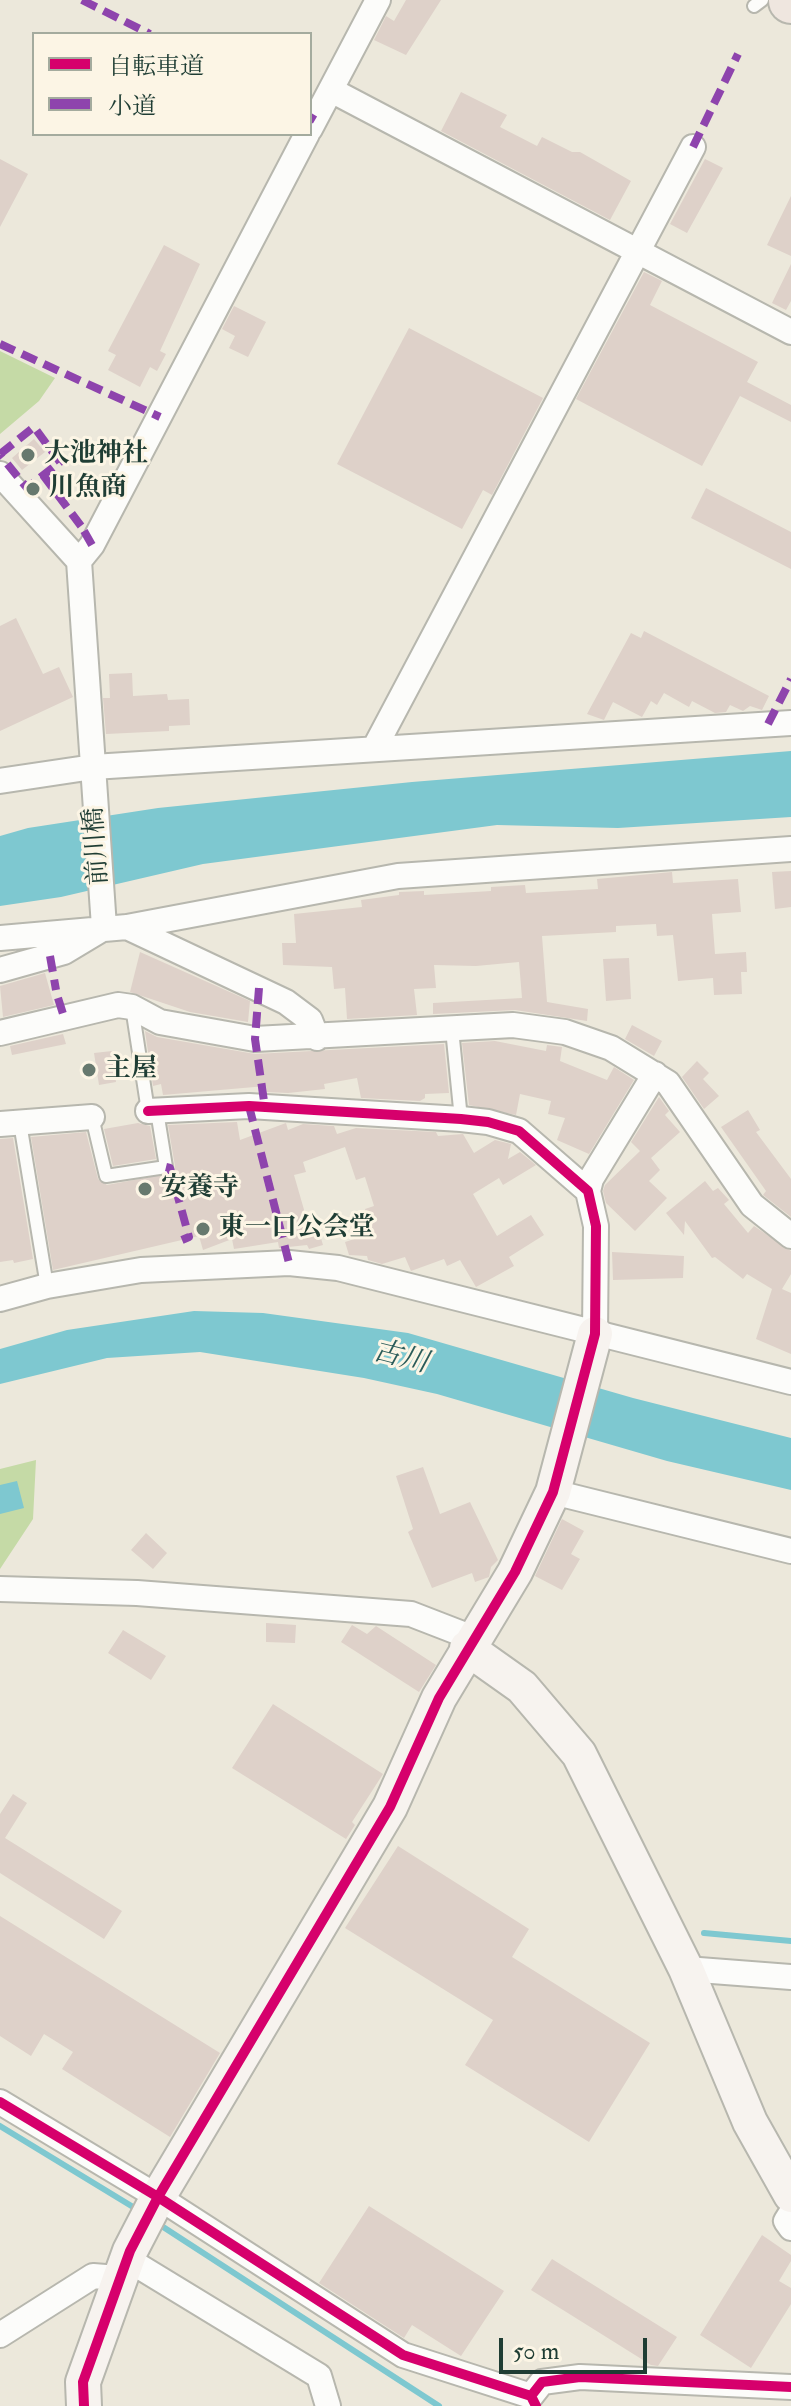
<!DOCTYPE html>
<html>
<head>
<meta charset="utf-8">
<style>
  body { margin:0 }
  #map { position:relative; width:791px; height:2406px; overflow:hidden; background:#ece8db; font-family:"IM FELL Double Pica","Noto Serif JP",serif }
  canvas { display:block }
  .legend { position:absolute; left:32px; top:32px; width:280px; height:104px; box-sizing:border-box; background:#fcf5e5; border:2px solid #a4ab9e; margin:0; padding:10px 14px; list-style:none; font-size:24px; color:#1f3d34 }
  .legend li { display:flex; align-items:center; gap:16px; height:40px }
  .legend b { width:40px; border:2px solid #a4ab9e }
  .scale { position:absolute; left:499px; top:2338px; width:148px; height:36px; box-sizing:border-box; border:4px solid #1f3d34; border-top:0; padding-left:10px; font-size:24px; line-height:28px; white-space:nowrap; color:#1f3d34; -webkit-text-stroke:6px #fcf5e5; paint-order:stroke }
</style>
</head>
<body>
<div id="map">
<canvas width="791" height="2406"></canvas>
<ul class="legend">
<li><b style="height:10px;background:#d6006c"></b>自転車道</li>
<li><b style="height:10px;background:#8e44ad"></b>小道</li>
</ul>
<div class="scale">50 m</div>
</div>
<script>
const context = document.querySelector('canvas').getContext('2d');
context.lineJoin = 'round';
function fillPath(path, color) { context.fillStyle = color; context.fill(path, 'evenodd'); }
const poly = rows => new Path2D(rows.map(r => 'M' + r).join(''));
function strokePath(path, color, width, dash) { context.strokeStyle = color; context.lineWidth = width; context.lineCap = dash ? 'butt' : 'round'; context.setLineDash(dash || []); context.stroke(path); }
function label(font, color, halo, rows, align = 'center') {
  context.font = font + ' "IM FELL Double Pica","Noto Serif JP",serif'; context.lineWidth = 6; context.setLineDash([]); context.textBaseline = 'middle'; context.strokeStyle = halo; context.fillStyle = color; for (const [text, x, y, turn = 0] of rows) {
    context.save(); context.translate(x, y); context.rotate((+turn || 0) * Math.PI / 180); context.textAlign = isNaN(turn) ? turn : align; if (halo) context.strokeText(text, 0, 0); context.fillText(text, 0, 0); context.restore();
  }
}
const green = poly([
  [0,351,55,378,39,401,0,434],
  [36,1460,33,1519,0,1569,0,1469]
]);
const water = poly([
  [791,751,791,817,618,828,497,825,203,864,61,897,0,906,0,836,28,828,158,808,412,782],
  [194,1311,263,1313,408,1333,633,1398,791,1438,791,1490,667,1461,437,1394,364,1378,200,1352,107,1358,0,1384,0,1349,67,1330],
  [17,1481,24,1508,0,1514,0,1485]
]);
const stream = poly([
  [704,1933,791,1941],
  [0,2126,138,2210],
  [157,2223,439,2406]
]);
const building = poly([
  [406,0,441,0,406,55,374,40,386,16,394,21],
  [461,92,507,115,500,127,537,146,542,137,572,152,580,152,631,181,610,220,441,131],
  [0,159,28,174,0,227],
  [705,159,723,168,687,233,670,224],
  [791,196,791,256,767,245],
  [164,245,200,264,160,351,166,354,157,371,150,367,140,387,108,370,116,355,108,351],
  [791,264,791,301,786,310,772,303],
  [644,272,662,281,650,305,758,362,747,382,791,405,791,422,740,396,702,466,576,399],
  [234,306,266,322,248,357,229,348,235,336,222,329],
  [409,328,543,398,492,495,483,490,462,529,337,464],
  [34,439,45,452,22,470,12,458],
  [706,488,791,532,791,569,691,518],
  [16,618,43,674,59,667,73,697,0,731,0,626],
  [644,631,769,696,762,710,750,706,743,711,730,705,726,712,715,713,692,701,689,707,664,693,657,705,651,701,642,717,613,702,604,720,587,714,631,633,641,638],
  [132,673,133,696,167,694,168,700,189,699,190,725,169,726,169,731,106,734,103,698,110,698,109,674],
  [791,871,791,907,775,909,772,872],
  [672,872,673,883,738,879,741,912,712,914,715,954,746,952,747,972,741,972,742,994,714,995,713,978,678,981,673,935,657,936,656,924,616,926,616,932,542,936,547,1002,588,1009,587,1021,515,1010,433,1014,433,1003,522,998,519,962,476,966,434,965,436,988,414,989,417,1015,347,1019,345,988,334,989,332,967,283,965,282,943,296,943,294,914,362,907,361,900,399,895,399,892,424,891,424,895,491,891,491,887,525,885,526,893,598,889,597,879],
  [140,952,250,1001,248,1022,190,1012,130,992],
  [629,958,631,999,606,1001,603,959],
  [45,973,54,1005,3,1017,0,986],
  [632,1025,662,1041,654,1056,625,1039],
  [145,1031,157,1037,255,1054,444,1044,449,1093,425,1094,425,1098,420,1101,361,1098,357,1078,324,1084,325,1089,288,1093,267,1092,266,1086,163,1095,161,1084,153,1086],
  [63,1034,66,1044,12,1055,10,1046],
  [495,1041,546,1051,547,1045,562,1047,560,1061,607,1080,614,1067,634,1080,589,1154,557,1140,565,1118,548,1114,551,1101,520,1094,516,1115,469,1105,462,1043],
  [112,1051,116,1082,99,1085,94,1053],
  [697,1061,709,1073,703,1079,719,1096,704,1109,682,1077],
  [659,1097,669,1111,665,1115,680,1132,651,1158,660,1170,649,1181,667,1198,635,1231,606,1203,603,1191,605,1185,640,1151,631,1142],
  [748,1110,760,1130,756,1132,791,1179,791,1217,763,1195,766,1191,721,1127],
  [237,1122,240,1140,286,1123,288,1130,303,1124,334,1126,337,1134,356,1128,436,1132,438,1136,463,1134,474,1153,495,1140,511,1144,508,1159,520,1152,536,1165,503,1185,499,1178,473,1194,497,1236,531,1215,544,1235,509,1257,514,1266,476,1287,460,1260,447,1266,444,1259,411,1271,405,1257,382,1264,368,1260,367,1256,349,1255,345,1242,373,1233,365,1209,374,1206,365,1177,356,1180,345,1147,303,1162,306,1172,294,1175,309,1227,317,1225,323,1245,309,1249,307,1245,279,1248,278,1242,234,1249,232,1239,203,1250,199,1236,53,1270,31,1137,86,1132,98,1179,107,1185,172,1173,175,1166,168,1125],
  [138,1123,150,1126,156,1159,113,1166,104,1129],
  [13,1138,33,1259,14,1263,13,1260,0,1262,0,1139],
  [705,1181,713,1191,718,1188,729,1200,724,1204,748,1233,754,1226,791,1251,791,1274,782,1289,791,1293,791,1354,756,1339,772,1289,747,1274,743,1279,715,1257,712,1258,685,1221,684,1235,666,1213],
  [612,1252,684,1256,683,1278,613,1280],
  [423,1467,440,1514,470,1502,498,1560,491,1567,489,1577,475,1582,472,1573,432,1588,408,1532,413,1529,396,1476],
  [562,1519,584,1531,571,1554,580,1559,562,1590,535,1576],
  [146,1533,167,1553,153,1569,131,1550],
  [266,1623,296,1625,295,1643,266,1642],
  [352,1625,367,1634,376,1626,436,1665,419,1692,341,1642],
  [123,1630,166,1656,151,1680,108,1653],
  [273,1704,383,1774,352,1822,355,1825,346,1839,232,1768],
  [13,1794,27,1803,5,1838,122,1911,104,1939,0,1873,0,1814],
  [398,1846,529,1929,512,1957,650,2043,589,2142,465,2065,493,2020,345,1928],
  [0,1916,220,2053,170,2137,62,2069,73,2052,44,2034,31,2056,0,2036],
  [369,2206,504,2291,461,2356,412,2325,404,2338,319,2283],
  [762,2235,791,2255,791,2261,779,2281,791,2288,791,2304,751,2368,700,2335],
  [552,2259,677,2337,658,2366,651,2365,531,2290]
]);
const lane = poly([
  [754,6,762,0],
  [132,1007,148,1111],
  [452,1029,461,1119],
  [92,1117,106,1176,166,1167,157,1111],
  [20,1123,47,1286]
]);
const street = poly([
  [331,90,791,332],
  [310,129,378,0],
  [0,474,79,561,104,927],
  [79,561,92,545,307,134],
  [375,747,693,147],
  [0,781,93,767,791,723],
  [127,927,286,1002,310,1020,317,1038],
  [0,938,127,927,398,876,791,849],
  [0,970,64,952,99,931],
  [0,1033,118,1005,132,1007,160,1022,255,1039,513,1025,565,1032,611,1048,668,1083,752,1205,791,1236],
  [148,1111,249,1106,461,1119,488,1122,519,1131,588,1191,596,1226,595,1334],
  [0,1124,92,1117],
  [588,1191,591,1179,655,1074],
  [0,1299,47,1286,141,1270,289,1263,338,1268,791,1382],
  [553,1492,791,1551],
  [0,1589,137,1593,411,1614,473,1638],
  [686,1969,791,1977],
  [0,2102,158,2197,403,2355,531,2396,542,2382,580,2377,791,2387],
  [791,2213,786,2221,791,2228],
  [127,2259,319,2376,328,2406],
  [0,2335,93,2276,118,2278]
]);
const secondary = poly([
  [467,1648,522,1687,579,1754,686,1969,750,2122,791,2195],
  [84,2406,83,2382,130,2251,158,2197,390,1807,439,1698,515,1572,553,1492,595,1334]
]);
const highway = poly([
  [791,0,791,1]
]);
const quiet = poly([
  [82,0,150,34],
  [310,117,315,120],
  [693,147,738,54],
  [0,344,160,417],
  [0,454,34,427,60,462,27,488,0,455],
  [43,475,81,526],
  [84,531,92,545],
  [768,724,791,679],
  [50,956,56,990],
  [259,988,255,1039,265,1108],
  [58,998,64,1017],
  [249,1106,289,1263],
  [166,1167,170,1168,189,1237,182,1240]
]);
const cycleway = poly([
  [0,2102,158,2197,403,2355,531,2396,536,2406],
  [531,2396,542,2382,580,2377,791,2387],
  [84,2406,83,2382,130,2251,158,2197,390,1807,439,1698,515,1572,553,1492,595,1334,596,1226,588,1191,519,1131,488,1122,461,1119,249,1106,148,1111]
]);
const markers = [
  [28,455,8,"#67796e"],
  [33,489,8,"#67796e"],
  [89,1070,8,"#67796e"],
  [145,1189,8,"#67796e"],
  [203,1229,8,"#67796e"]
];
const poiNames = [
  ["大池神社",44,455],
  ["川魚商",49,489],
  ["主屋",105,1070],
  ["安養寺",161,1189],
  ["東一口公会堂",219,1229]
];
const streetNames = [
  ["前川橋",98,846,-94]
];
const waterNames = [
  ["古川",400,1359,14]
];
fillPath(green, '#c5daa6');
fillPath(water, '#7ec8d0');
strokePath(stream, '#7ec8d0', 6);
fillPath(building, '#ded1c9');
strokePath(lane, '#b7b7ae', 16);
strokePath(street, '#b7b7ae', 28);
strokePath(secondary, '#b7b7ae', 38);
strokePath(highway, '#b7b7ae', 48);
strokePath(lane, '#fcfcfa', 12);
strokePath(street, '#fcfcfa', 24);
strokePath(secondary, '#f7f3ef', 34);
strokePath(highway, '#efe6df', 44);
strokePath(quiet, '#8e44ad', 8, [16, 8]);
strokePath(cycleway, '#d6006c', 10);
for (const [x, y, r, color] of markers) { const dot = new Path2D(); dot.arc(x, y, r, 0, 2 * Math.PI); context.fillStyle = color; context.fill(dot); strokePath(dot, '#fcf5e5', 3); }
label('bold 26px', '#1f3d34', '#fcf5e5', poiNames, 'left');
label('26px', '#1f3d34', '#fcf5e5', streetNames);
label('italic 28px', '#2b5c5a', '#fcf5e5', waterNames);
</script>
</body>
</html>
